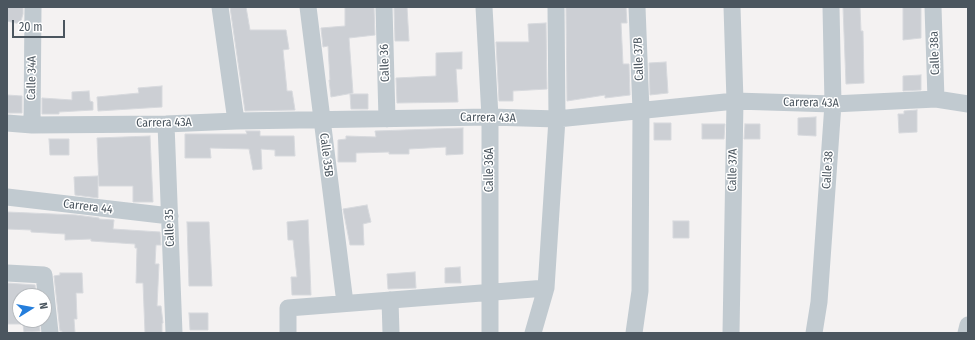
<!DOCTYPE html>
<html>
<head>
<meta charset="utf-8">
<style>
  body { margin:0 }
  #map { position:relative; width:975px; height:340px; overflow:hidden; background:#f4f2f2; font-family:"Fira Sans Condensed",sans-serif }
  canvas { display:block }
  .frame { position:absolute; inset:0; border:8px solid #4b565f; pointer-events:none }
  .north { position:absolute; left:12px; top:288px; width:40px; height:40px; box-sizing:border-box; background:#fff; border:1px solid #b7bbbf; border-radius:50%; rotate:79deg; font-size:11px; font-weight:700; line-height:16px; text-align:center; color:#4b565f }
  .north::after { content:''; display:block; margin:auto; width:14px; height:18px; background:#257edc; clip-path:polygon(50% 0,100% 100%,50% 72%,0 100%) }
  .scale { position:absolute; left:12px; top:20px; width:53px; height:18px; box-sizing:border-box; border:2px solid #4b565f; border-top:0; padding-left:5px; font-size:12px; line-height:14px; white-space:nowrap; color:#4b565f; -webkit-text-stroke:3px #fff; paint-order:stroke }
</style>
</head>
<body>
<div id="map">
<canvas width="975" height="340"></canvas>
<div class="frame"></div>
<div class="north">N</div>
<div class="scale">20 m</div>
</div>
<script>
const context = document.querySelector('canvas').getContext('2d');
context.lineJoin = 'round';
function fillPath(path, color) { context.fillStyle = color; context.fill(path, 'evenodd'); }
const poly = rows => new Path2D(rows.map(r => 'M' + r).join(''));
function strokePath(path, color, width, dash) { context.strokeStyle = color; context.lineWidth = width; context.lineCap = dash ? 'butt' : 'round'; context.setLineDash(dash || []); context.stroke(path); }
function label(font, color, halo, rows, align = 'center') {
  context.font = font + ' "Fira Sans Condensed",sans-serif'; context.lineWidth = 3; context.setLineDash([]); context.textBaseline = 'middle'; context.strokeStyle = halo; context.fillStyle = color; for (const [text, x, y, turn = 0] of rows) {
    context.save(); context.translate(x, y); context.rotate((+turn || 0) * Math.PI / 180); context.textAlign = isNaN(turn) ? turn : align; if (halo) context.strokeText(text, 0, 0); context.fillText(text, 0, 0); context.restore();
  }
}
const building = poly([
  [7,7,23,7,23,14,20,24,7,21,7,7],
  [230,7,246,7,250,30,286,30,289,49,283,50,287,91,292,91,295,110,245,111,230,7],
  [345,7,374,7,375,35,349,38,353,93,331,97,329,80,330,80,328,46,323,47,321,28,345,26,345,7],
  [394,7,407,7,409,41,395,41,394,7],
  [566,7,626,7,627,23,621,23,623,64,629,64,630,95,605,98,605,95,567,101,566,7],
  [843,7,860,7,861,31,863,31,864,83,846,84,843,7],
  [903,7,921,7,921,38,903,40,903,7],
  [546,23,547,89,513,91,513,101,499,101,496,42,529,42,528,24,546,23],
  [462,52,462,69,456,69,458,102,397,103,396,78,436,76,436,53,462,52],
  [666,62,668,93,650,95,649,63,666,62],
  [921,75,921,90,903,91,903,76,921,75],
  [162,86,162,107,98,111,97,97,139,93,138,88,162,86],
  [89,91,90,101,93,102,93,110,59,112,59,114,42,114,42,98,72,100,72,92,89,91],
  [350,94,368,94,368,109,351,109,350,94],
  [7,95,22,96,22,113,7,113,7,95],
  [917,110,917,132,899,133,898,114,904,114,904,111,917,110],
  [816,117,816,136,798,135,798,118,816,117],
  [654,123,671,123,671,140,654,140,654,123],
  [702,124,725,124,724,139,702,139,702,124],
  [745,124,760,124,760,139,744,139,745,124],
  [463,128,463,154,446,155,446,147,409,149,409,154,389,154,389,152,356,153,356,162,338,162,338,140,346,139,346,136,376,137,375,131,463,128],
  [246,131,260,131,260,136,294,136,295,156,275,156,275,150,261,149,262,169,253,170,249,149,210,148,211,158,185,158,185,134,247,134,246,131],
  [150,136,153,202,133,202,133,186,99,186,97,138,150,136],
  [49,139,69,139,69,155,50,155,49,139],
  [98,176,98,198,75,195,74,177,98,176],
  [367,205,371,222,363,224,364,245,350,245,343,209,367,205],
  [7,212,76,215,99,218,99,219,114,220,113,229,160,232,161,245,156,245,155,264,159,264,157,306,161,306,163,323,162,323,162,333,145,333,143,283,136,283,137,248,135,248,135,244,91,241,91,239,65,240,65,234,31,232,31,230,7,229,7,212],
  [308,220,311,295,292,295,291,277,297,277,293,240,288,240,287,222,308,220],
  [673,221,689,221,689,238,673,238,673,221],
  [187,222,209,222,212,286,189,286,187,222],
  [460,267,461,283,445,283,445,268,460,267],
  [415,272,416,288,388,289,387,274,415,272],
  [60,273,82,273,83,293,76,293,77,319,74,319,75,333,62,333,62,331,60,331,54,276,60,275,60,273],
  [7,283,35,285,36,296,20,296,20,320,39,320,40,331,24,332,23,324,7,324,7,283],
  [189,313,208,313,208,330,190,330,189,313]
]);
const street = poly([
  [220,7,236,121],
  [308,7,345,303],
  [384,7,387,119],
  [484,7,490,117,490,333],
  [933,7,936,99],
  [7,123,32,125,166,124,236,121,490,117,557,119,735,101,833,104,936,99,968,104],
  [166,124,174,333],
  [32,125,33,7],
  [7,197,170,216],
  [7,273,44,275,50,333],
  [390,300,391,333],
  [288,333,288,308,546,288],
  [533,333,546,288,557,119,556,7],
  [634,333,640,291,641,111,637,7],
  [731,333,735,101,732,7],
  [814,333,819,302,833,104,831,7],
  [966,333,968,325]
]);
const streetNames = [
  ["Calle 38a",935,53,-92],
  ["Calle 37B",639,59,-92],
  ["Calle 36",385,63,-92],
  ["Calle 34A",32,78,-89],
  ["Carrera 43A",811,103,1],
  ["Carrera 43A",488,118,1],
  ["Carrera 43A",164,123,-1],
  ["Calle 35B",326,155,83],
  ["Calle 36A",490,170,-90],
  ["Calle 37A",733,170,-89],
  ["Calle 38",828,170,-86],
  ["Carrera 44",88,207,7],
  ["Calle 35",170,228,-92]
];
fillPath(building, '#cccfd4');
strokePath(building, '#d7d9dd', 1);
strokePath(street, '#c1cad0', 17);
label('12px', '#4b565f', '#fff', streetNames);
</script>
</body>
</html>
